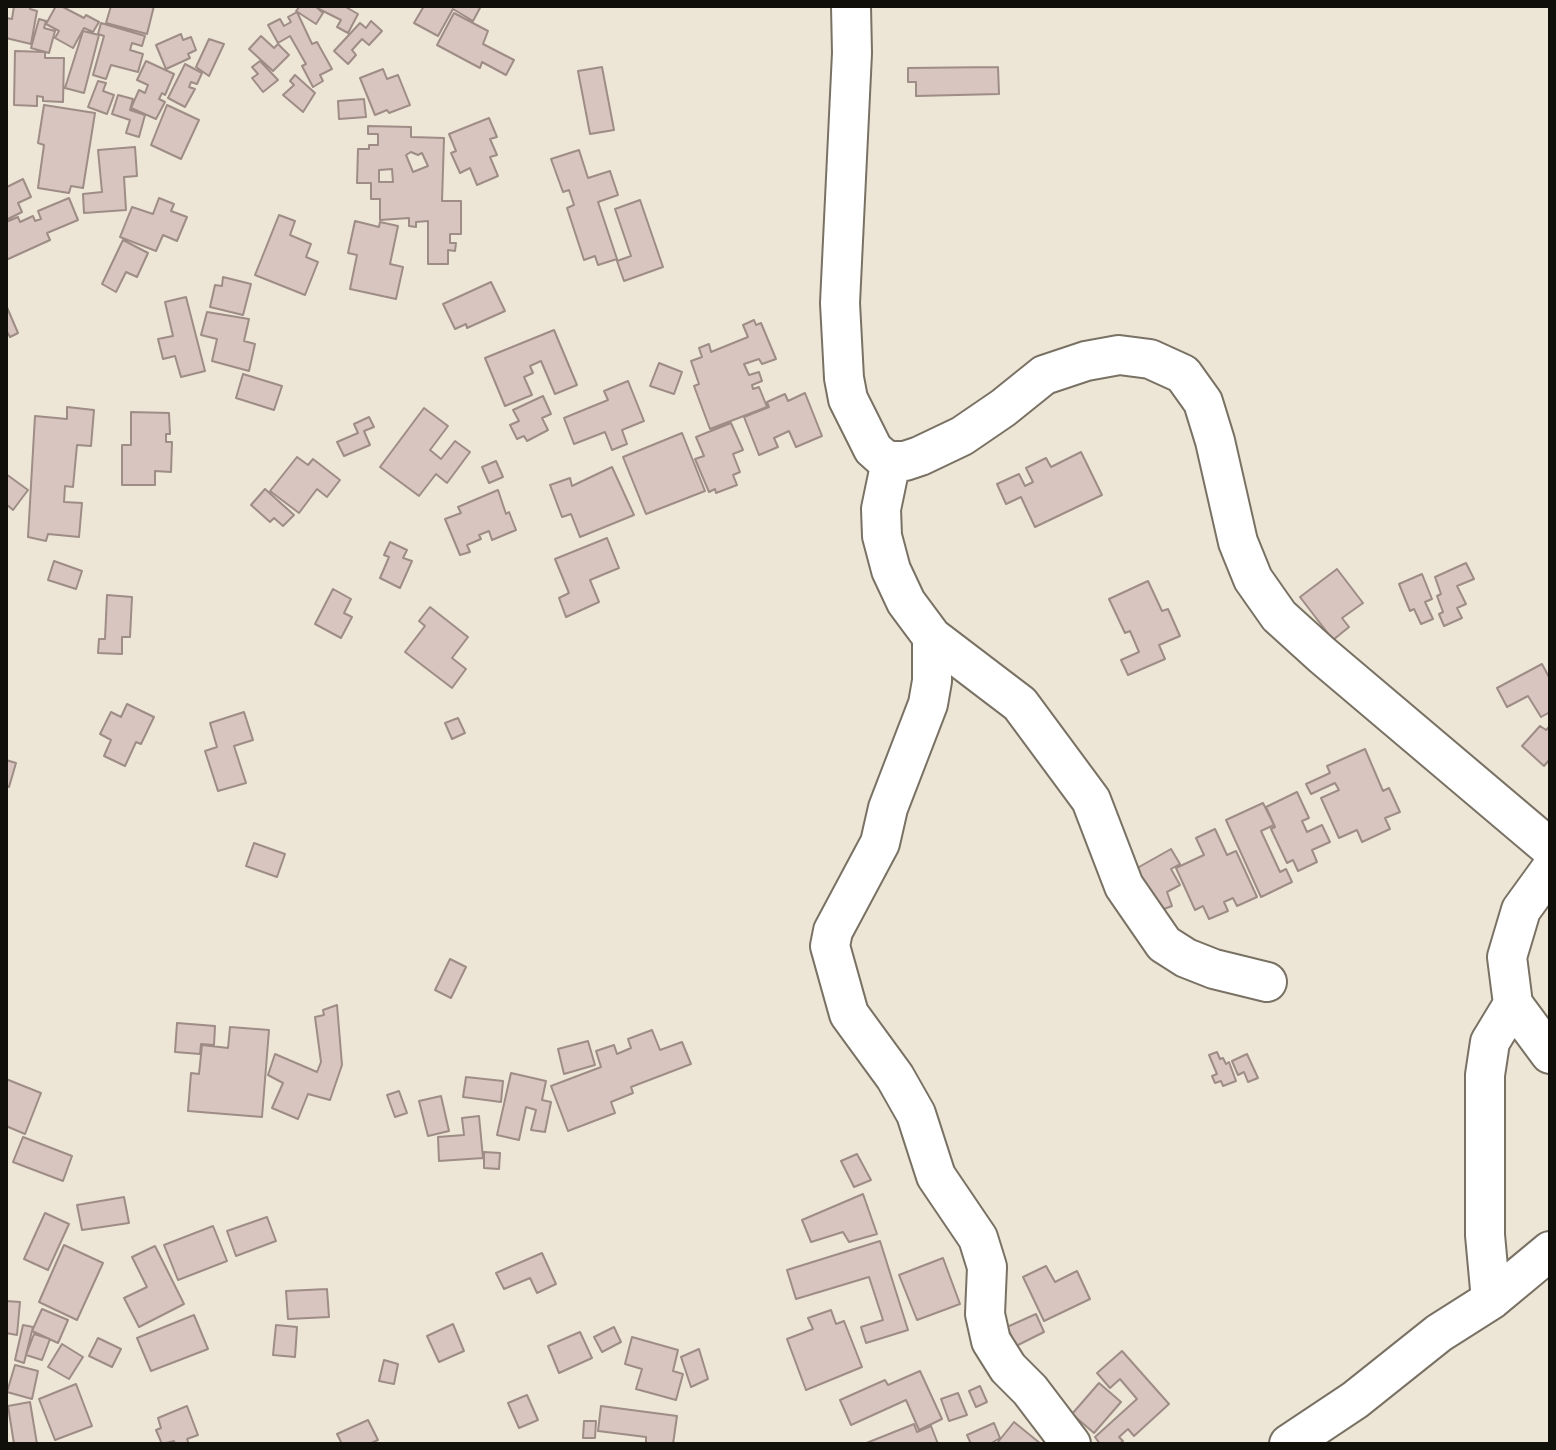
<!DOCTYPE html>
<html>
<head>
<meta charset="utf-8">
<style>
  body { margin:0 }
  #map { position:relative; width:1556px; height:1450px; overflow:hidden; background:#ede5d5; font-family:"PT Sans",sans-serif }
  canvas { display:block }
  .frame { position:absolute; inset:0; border:8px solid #110f09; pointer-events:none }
</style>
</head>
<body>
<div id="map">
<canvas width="1556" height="1450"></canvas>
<div class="frame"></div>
</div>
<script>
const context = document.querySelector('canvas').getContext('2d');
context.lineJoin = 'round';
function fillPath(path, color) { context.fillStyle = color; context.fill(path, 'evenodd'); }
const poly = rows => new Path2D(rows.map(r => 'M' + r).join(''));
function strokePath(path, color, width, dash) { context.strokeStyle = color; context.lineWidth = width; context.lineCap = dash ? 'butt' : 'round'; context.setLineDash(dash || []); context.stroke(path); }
const building = poly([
  [14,6,31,6,30,9,37,11,31,44,6,38,6,18,12,19,14,6],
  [56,6,61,6,84,18,86,15,99,22,93,32,84,28,73,48,55,38,59,31,46,24,56,6],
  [111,6,154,6,147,34,106,23,111,6],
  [300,6,315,6,323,13,316,24,296,11,300,6],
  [320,6,344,6,358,14,348,33,337,27,341,20,319,9,320,6],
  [424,6,476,6,480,8,473,21,453,9,438,36,414,23,424,6],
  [297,12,312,44,317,42,332,69,320,75,323,81,313,87,302,66,306,64,290,36,278,43,268,25,280,19,284,26,291,22,288,17,297,12],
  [454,13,488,31,483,44,514,60,506,75,482,62,480,68,437,45,454,13],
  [39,19,46,21,44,28,55,31,49,53,31,48,39,19],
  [371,21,382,31,369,45,362,39,352,50,356,55,348,64,334,51,360,23,366,28,371,21],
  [101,23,145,36,142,46,132,43,130,50,143,54,138,72,111,65,106,79,93,75,104,36,98,34,101,23],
  [83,31,99,35,84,93,65,88,83,31],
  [181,34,183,40,191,37,196,50,188,54,190,58,166,69,156,45,181,34],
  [261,36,274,48,278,44,289,55,273,71,249,49,261,36],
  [209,39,224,44,209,76,196,67,209,39],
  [15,51,45,52,45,58,64,58,63,102,43,101,43,97,37,96,37,106,14,105,15,51],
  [146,61,174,74,165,95,162,93,159,99,165,102,156,119,131,108,139,90,145,93,148,85,137,80,146,61],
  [260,61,278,80,263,92,252,78,258,74,252,67,260,61],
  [185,64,202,73,197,84,191,82,189,87,195,89,185,107,168,98,185,64],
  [602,67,614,130,590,134,578,71,602,67],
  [998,67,999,94,916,96,916,82,908,82,908,68,998,67],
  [383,69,387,79,398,75,410,105,389,113,387,110,375,115,360,78,383,69],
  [295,75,315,93,303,112,283,95,294,85,290,81,295,75],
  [98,81,106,83,103,91,114,95,107,114,88,107,98,81],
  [118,95,133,99,130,110,145,115,139,137,126,133,130,120,112,114,118,95],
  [364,99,366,117,339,119,338,101,364,99],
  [44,105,95,113,83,188,71,186,69,193,38,188,44,145,38,143,44,105],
  [167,105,199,120,181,159,151,145,167,105],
  [489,118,497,137,490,139,497,155,490,157,498,176,477,185,470,168,460,173,451,153,456,151,449,134,489,118],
  [368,126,411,127,411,137,444,138,442,201,461,201,461,234,450,234,450,243,456,243,455,251,448,250,448,264,428,264,428,221,416,222,416,227,409,226,409,218,380,220,380,199,371,199,371,183,357,183,358,149,369,149,369,145,378,145,378,134,368,134,368,126],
  [411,152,418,155,422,153,428,166,413,172,406,155,411,152],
  [392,169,393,182,379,182,379,170,392,169],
  [135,147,137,176,124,177,126,210,84,213,83,194,102,192,98,150,135,147],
  [579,150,588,178,610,171,618,195,598,202,617,259,598,265,595,256,584,260,567,208,574,205,569,190,563,192,551,159,579,150],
  [23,179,31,197,18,203,22,212,6,220,6,184,7,187,23,179],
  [69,198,78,220,47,233,50,240,6,260,6,222,18,217,20,222,33,216,35,221,41,219,38,211,69,198],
  [159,198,174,204,171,211,187,217,177,241,163,235,156,251,120,237,132,207,153,214,159,198],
  [640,200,663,267,624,281,617,261,631,256,615,209,640,200],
  [279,215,295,221,290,235,311,244,306,257,318,262,305,295,255,275,279,215],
  [355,221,379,227,380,222,398,226,390,264,403,267,396,299,350,289,357,255,348,253,355,221],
  [123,240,148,253,137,277,126,272,116,292,102,284,123,240],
  [223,277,251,284,243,315,210,307,215,285,222,286,223,277],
  [491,282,505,311,467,328,466,324,455,329,443,304,491,282],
  [186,297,205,371,181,377,175,356,163,359,158,339,173,336,165,302,186,297],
  [6,305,18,333,10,337,6,330,6,305],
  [207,312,249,319,244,341,255,344,249,371,212,361,217,339,201,335,207,312],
  [754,320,756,325,761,323,776,359,762,364,759,359,744,364,749,375,759,372,762,381,752,385,753,389,759,387,767,407,710,429,694,386,699,384,691,361,702,357,699,348,709,344,711,352,748,337,743,325,754,320],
  [554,330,577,385,555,394,541,361,530,366,533,373,524,377,532,395,505,406,485,358,554,330],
  [659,363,682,372,674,394,650,386,659,363],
  [243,374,282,386,274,410,236,398,243,374],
  [628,381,644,421,622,430,627,444,612,450,605,432,574,444,564,418,608,400,604,391,628,381],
  [805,393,822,436,796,447,789,431,774,438,778,447,759,455,744,417,769,407,767,402,785,394,788,401,805,393],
  [543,396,551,414,542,418,548,430,527,441,524,436,517,439,510,425,519,421,513,410,543,396],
  [67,407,94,410,91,446,77,445,73,487,65,486,64,502,82,503,79,537,48,534,46,541,28,537,35,416,67,419,67,407],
  [424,408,448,426,430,450,441,459,455,441,470,452,447,483,436,474,419,496,380,467,424,408],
  [131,412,169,413,170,434,166,434,166,442,172,442,171,472,155,471,155,485,122,485,122,445,131,445,131,412],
  [369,417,374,427,364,431,370,445,344,456,337,442,358,433,354,424,369,417],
  [731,423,743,450,733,454,740,472,733,475,737,485,716,493,715,489,709,492,695,459,704,456,696,437,731,423],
  [682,433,705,491,646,514,623,457,682,433],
  [1081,452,1102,495,1035,527,1021,497,1006,504,997,484,1019,474,1025,486,1033,482,1026,468,1046,458,1051,467,1081,452],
  [297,457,308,465,313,459,340,480,327,497,317,489,299,513,270,491,297,457],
  [496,461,503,477,489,483,482,467,496,461],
  [612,467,634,515,580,537,571,514,562,517,550,485,570,478,572,486,612,467],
  [6,474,28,490,13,510,6,504,6,474],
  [265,489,294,515,283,526,274,518,270,522,251,505,265,489],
  [498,490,506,514,509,512,516,530,492,540,489,531,479,535,481,539,467,545,470,552,460,555,445,519,461,513,458,507,498,490],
  [607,538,619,568,590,580,599,602,566,617,559,598,569,593,555,559,607,538],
  [390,542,407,550,403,558,412,561,400,588,380,578,389,557,384,555,390,542],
  [54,561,82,571,76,589,48,580,54,561],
  [1466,563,1474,579,1457,586,1466,604,1457,608,1462,618,1444,626,1439,614,1443,612,1437,596,1441,594,1435,577,1466,563],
  [1337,569,1363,603,1342,618,1349,627,1333,640,1300,597,1337,569],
  [1422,574,1432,599,1425,602,1433,619,1421,624,1414,609,1410,611,1399,584,1422,574],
  [1148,581,1162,611,1168,609,1180,636,1159,645,1165,659,1128,675,1121,660,1139,652,1130,631,1125,633,1109,599,1148,581],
  [333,589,351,599,344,613,352,617,341,638,315,624,333,589],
  [107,595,132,597,130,637,122,637,122,654,98,653,99,639,105,639,107,595],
  [430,607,468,637,452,658,466,669,452,688,405,652,425,626,419,621,430,607],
  [1542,664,1550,679,1550,712,1541,717,1528,696,1507,707,1497,688,1542,664],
  [127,704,154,717,141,744,136,742,125,766,104,756,111,740,100,734,111,712,121,717,127,704],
  [244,712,253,740,234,746,246,783,218,791,205,751,217,747,210,723,244,712],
  [458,718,465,733,452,739,445,723,458,718],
  [1540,726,1546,730,1550,726,1550,759,1544,766,1522,746,1540,726],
  [1365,749,1383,791,1389,788,1400,812,1385,818,1390,829,1362,842,1357,830,1339,838,1321,798,1339,790,1335,783,1311,794,1306,784,1330,773,1327,766,1365,749],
  [6,760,16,763,9,787,6,786,6,760],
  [1297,792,1309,818,1302,821,1307,832,1322,825,1330,842,1312,850,1317,862,1298,871,1293,860,1287,863,1271,829,1275,827,1266,807,1297,792],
  [1263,803,1274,825,1261,831,1280,872,1286,869,1292,882,1261,897,1226,820,1263,803],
  [1215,829,1227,855,1236,851,1257,897,1237,906,1233,898,1224,902,1228,911,1209,919,1203,906,1195,910,1176,868,1204,855,1196,838,1215,829],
  [254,843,285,854,277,877,246,866,254,843],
  [1171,849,1180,864,1171,869,1180,885,1167,892,1172,906,1156,912,1123,876,1171,849],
  [450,959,466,967,451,998,435,990,450,959],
  [337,1005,342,1065,330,1100,308,1094,298,1119,272,1108,283,1083,268,1075,275,1054,317,1072,321,1062,315,1017,324,1015,323,1010,337,1005],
  [177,1023,215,1026,214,1045,201,1044,200,1054,175,1052,177,1023],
  [230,1027,269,1030,262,1117,188,1111,191,1073,199,1074,202,1045,228,1048,230,1027],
  [652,1030,660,1050,682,1042,691,1064,631,1087,633,1093,611,1102,615,1113,568,1131,551,1086,601,1067,596,1051,614,1045,617,1054,631,1048,628,1039,652,1030],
  [588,1041,595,1065,564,1074,558,1049,588,1041],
  [1217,1052,1220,1059,1223,1058,1226,1064,1229,1062,1236,1081,1223,1086,1221,1081,1215,1083,1212,1076,1217,1074,1209,1055,1217,1052],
  [1247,1054,1258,1078,1248,1082,1244,1072,1238,1075,1232,1061,1247,1054],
  [511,1073,546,1081,542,1100,551,1102,545,1132,531,1130,536,1110,526,1107,519,1140,497,1135,511,1073],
  [466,1077,503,1081,501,1102,463,1097,466,1077],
  [6,1079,41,1093,25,1134,6,1126,6,1079],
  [399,1091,407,1113,395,1117,387,1095,399,1091],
  [441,1096,449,1131,428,1136,419,1101,441,1096],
  [479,1116,483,1158,439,1161,438,1137,464,1135,462,1118,479,1116],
  [23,1137,72,1156,63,1181,13,1162,23,1137],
  [484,1152,500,1153,499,1169,484,1168,484,1152],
  [857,1154,871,1180,854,1187,841,1161,857,1154],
  [863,1194,877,1234,849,1242,843,1232,811,1242,802,1220,863,1194],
  [124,1197,129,1223,82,1230,77,1205,124,1197],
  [45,1213,69,1224,48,1270,24,1259,45,1213],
  [267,1217,276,1241,236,1256,227,1231,267,1217],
  [213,1226,227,1261,178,1280,164,1245,213,1226],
  [880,1241,908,1330,866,1343,861,1327,883,1320,869,1277,796,1299,787,1270,880,1241],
  [64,1245,103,1263,77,1320,39,1302,64,1245],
  [155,1246,184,1304,139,1327,124,1298,147,1287,132,1257,155,1246],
  [542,1253,556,1284,537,1293,530,1278,504,1289,496,1273,542,1253],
  [943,1258,960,1304,917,1320,899,1275,943,1258],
  [1046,1266,1055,1282,1077,1271,1090,1299,1044,1321,1023,1277,1046,1266],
  [327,1289,329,1317,288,1319,286,1291,327,1289],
  [6,1301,20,1302,17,1335,6,1333,6,1301],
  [42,1309,68,1320,58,1343,32,1331,42,1309],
  [831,1310,836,1324,844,1321,862,1367,806,1390,787,1339,813,1329,808,1318,831,1310],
  [1036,1314,1044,1332,1016,1346,1007,1327,1036,1314],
  [194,1315,208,1349,151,1371,137,1338,194,1315],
  [453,1324,464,1351,439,1362,427,1336,453,1324],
  [23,1325,33,1327,24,1363,15,1360,23,1325],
  [276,1325,297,1327,295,1357,273,1355,276,1325],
  [614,1327,621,1342,602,1352,594,1337,614,1327],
  [580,1332,592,1358,559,1373,548,1346,580,1332],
  [34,1334,50,1339,42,1360,26,1355,34,1334],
  [632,1337,678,1350,673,1371,683,1374,676,1400,636,1389,642,1369,625,1364,632,1337],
  [98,1338,121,1349,112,1367,89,1356,98,1338],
  [62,1344,83,1357,69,1379,48,1367,62,1344],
  [699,1349,708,1379,691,1387,681,1357,699,1349],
  [1122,1351,1169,1404,1134,1436,1128,1429,1119,1437,1123,1441,1119,1444,1100,1444,1095,1437,1137,1399,1120,1379,1110,1388,1097,1373,1122,1351],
  [384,1360,398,1364,394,1384,379,1381,384,1360],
  [15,1365,38,1371,32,1399,7,1392,15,1365],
  [920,1371,942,1419,919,1430,906,1400,851,1425,840,1400,885,1380,888,1385,920,1371],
  [1099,1383,1121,1402,1094,1433,1072,1414,1099,1383],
  [76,1384,92,1426,55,1440,39,1399,76,1384],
  [980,1386,987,1402,976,1407,969,1391,980,1386],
  [958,1393,967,1415,949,1421,941,1399,958,1393],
  [527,1395,538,1420,519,1428,508,1403,527,1395],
  [30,1402,37,1444,14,1444,8,1406,30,1402],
  [187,1406,198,1435,187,1439,189,1444,175,1444,174,1441,162,1444,156,1430,161,1428,158,1418,187,1406],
  [601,1406,677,1416,673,1444,646,1444,646,1437,598,1431,601,1406],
  [368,1420,378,1440,369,1444,342,1444,337,1434,368,1420],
  [584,1421,596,1421,595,1438,583,1438,584,1421],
  [1014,1422,1041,1444,1000,1444,998,1442,1014,1422],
  [994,1423,1000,1438,990,1444,971,1444,967,1435,994,1423],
  [914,1424,917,1432,931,1426,938,1444,864,1444,914,1424]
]);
const minor = poly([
  [851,6,852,53,840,303,844,378,848,399,873,449,883,458,891,461,905,461,920,456,962,436,1003,408,1044,375,1086,361,1119,355,1150,359,1183,374,1203,402,1215,441,1238,542,1253,579,1279,616,1322,655,1550,848],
  [891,461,881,509,882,536,891,570,906,602,932,637,1020,704,1091,800,1124,886,1164,944,1186,958,1214,969,1267,982],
  [932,637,932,681,928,704,888,808,880,843,833,931,830,946,849,1014,895,1077,916,1114,936,1176,978,1238,987,1267,985,1314,991,1341,1008,1368,1030,1390,1071,1444],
  [1550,870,1521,910,1507,957,1513,1004,1550,1054],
  [1491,1300,1485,1235,1485,1075,1490,1042,1513,1004],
  [1289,1444,1355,1400,1439,1333,1491,1300,1550,1251]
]);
fillPath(building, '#d9c5bf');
strokePath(building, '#9e8c86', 2);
strokePath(minor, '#797264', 42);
strokePath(minor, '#fff', 38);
</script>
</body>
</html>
